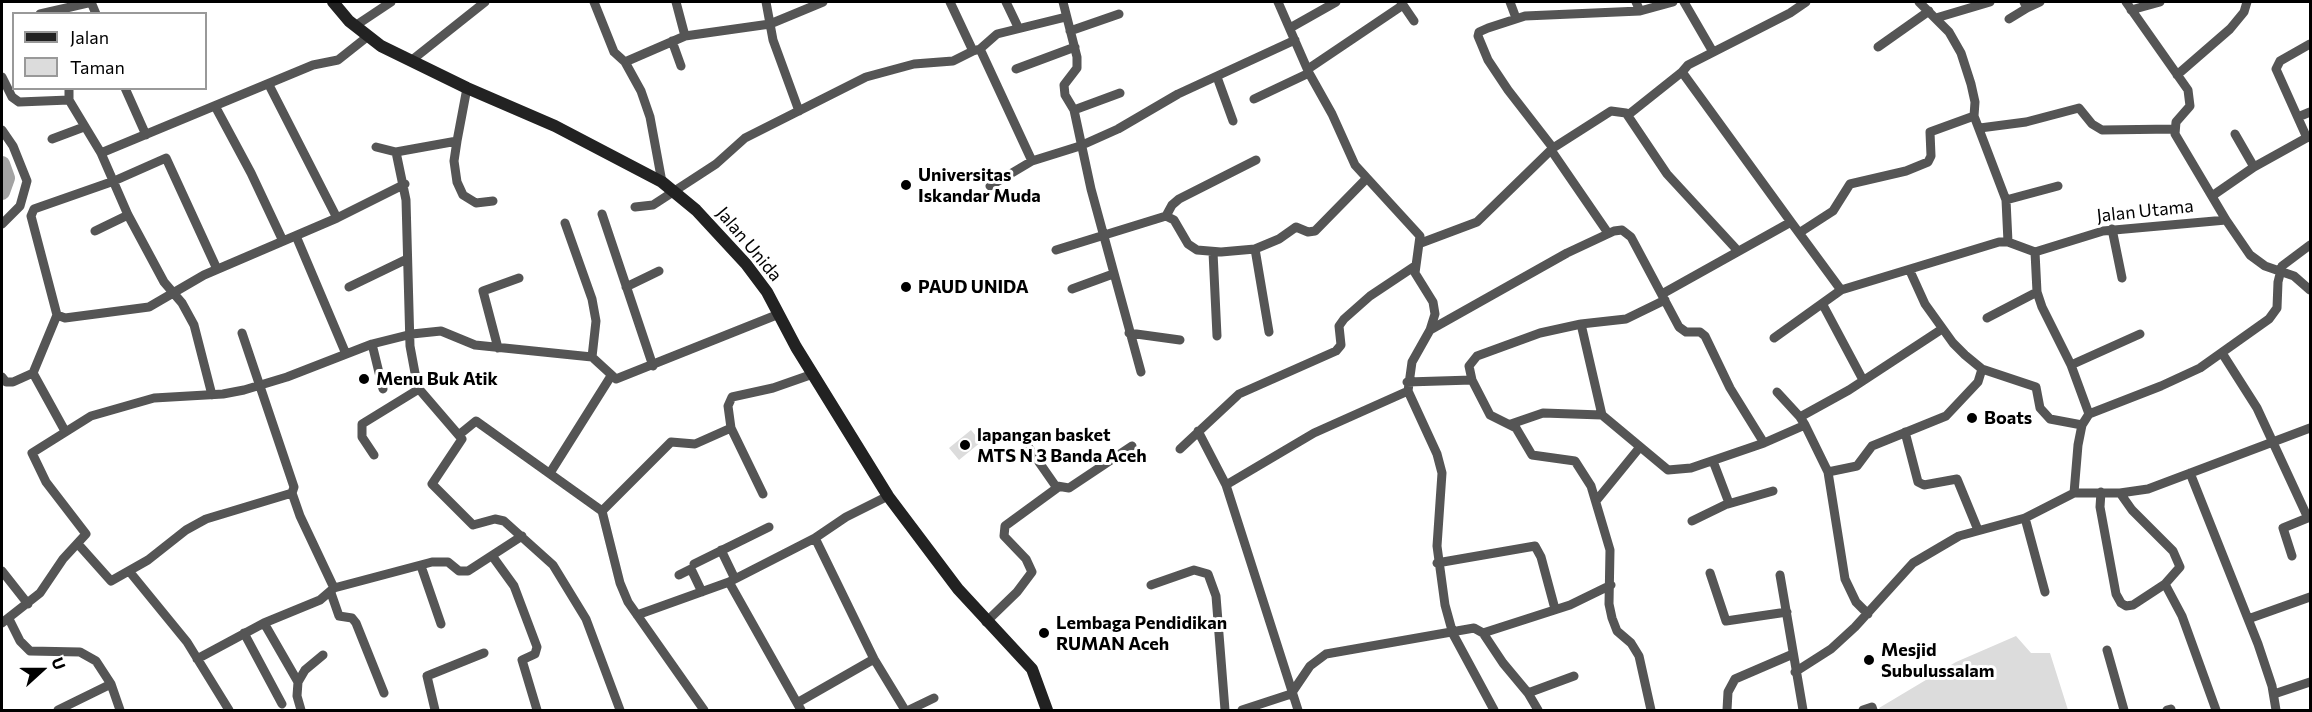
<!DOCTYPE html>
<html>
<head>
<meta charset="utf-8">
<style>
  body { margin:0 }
  #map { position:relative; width:2312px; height:712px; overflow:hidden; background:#fff; font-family:Commissioner,sans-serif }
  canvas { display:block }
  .frame { position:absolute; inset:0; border:3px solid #000; pointer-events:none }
  .legend { position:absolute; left:12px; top:12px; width:195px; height:78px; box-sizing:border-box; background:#fff; border:2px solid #999; margin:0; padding:8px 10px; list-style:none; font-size:18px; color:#000 }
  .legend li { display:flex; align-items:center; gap:12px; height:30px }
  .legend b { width:30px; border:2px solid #999 }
  .north { position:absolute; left:12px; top:640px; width:60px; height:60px; -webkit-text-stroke:4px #fff; paint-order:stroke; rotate:69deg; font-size:16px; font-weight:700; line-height:24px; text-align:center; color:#000 }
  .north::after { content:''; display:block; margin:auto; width:21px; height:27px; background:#000; clip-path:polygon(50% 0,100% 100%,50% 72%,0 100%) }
</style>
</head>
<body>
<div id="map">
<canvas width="2312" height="712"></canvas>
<div class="frame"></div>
<ul class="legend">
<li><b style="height:8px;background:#222"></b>Jalan</li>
<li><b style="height:16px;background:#dcdcdc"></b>Taman</li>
</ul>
<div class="north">U</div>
</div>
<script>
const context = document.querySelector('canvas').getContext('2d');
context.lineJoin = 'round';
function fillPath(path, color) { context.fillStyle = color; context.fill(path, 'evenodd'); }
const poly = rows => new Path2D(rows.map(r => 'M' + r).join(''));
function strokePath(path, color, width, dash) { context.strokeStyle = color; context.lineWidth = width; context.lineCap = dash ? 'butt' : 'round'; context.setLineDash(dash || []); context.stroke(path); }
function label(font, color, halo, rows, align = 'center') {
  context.font = font + ' Commissioner,sans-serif'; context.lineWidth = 6; context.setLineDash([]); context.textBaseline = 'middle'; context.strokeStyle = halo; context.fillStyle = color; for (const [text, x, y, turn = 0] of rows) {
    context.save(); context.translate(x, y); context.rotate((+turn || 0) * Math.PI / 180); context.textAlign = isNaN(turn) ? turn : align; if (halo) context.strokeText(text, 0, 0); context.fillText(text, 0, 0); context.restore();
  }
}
const green = poly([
  [971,430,981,442,959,460,949,448],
  [2016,636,2031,653,2050,653,2068,710,1880,710,1879,708,1956,662]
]);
const river = poly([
  [2,164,7,178,2,192]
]);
const street = poly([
  [91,2,96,14],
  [594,2,614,52,625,62,641,91,650,117,662,182],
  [676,2,685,36],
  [766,2,773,40,799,111],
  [950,2,973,51,980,49,1032,161],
  [1006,2,1018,27],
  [1063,2,1077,57,1077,68,1064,85,1065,95,1074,110,1091,189,1141,372],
  [1278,2,1309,73,1332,114,1355,165,1420,236,1415,273,1433,302,1435,314,1430,330,1412,362,1408,391,1437,454,1442,473,1437,546,1445,605,1453,634,1494,710],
  [1401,2,1414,21],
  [1510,2,1516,18],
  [1636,2,1640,11,1673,2],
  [1684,2,1713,52],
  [1919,2,1949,32,1961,53,1971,84,1975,102,1974,116,2006,200,2008,242],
  [2024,2,2027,8,2040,2],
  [2126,2,2188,90,2190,106,2176,122,2175,134,2226,220,2250,255,2265,266,2294,276,2310,290],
  [2131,10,2160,2],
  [1640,11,1525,16,1488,28,1479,32,1478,36,1488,60,1508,90,1553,148,1611,111,1626,113,1667,174,1738,251],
  [40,14,92,2],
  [1936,18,1990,2],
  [2009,19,2027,8],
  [355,26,391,2],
  [1290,28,1336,2],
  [1070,31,1119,14],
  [672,41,681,66],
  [1878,47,1929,11],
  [980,49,997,34,1066,17],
  [412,60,485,2],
  [625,62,685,36,770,24,823,2],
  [1016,69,1075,47],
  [1308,69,1403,5],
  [2177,75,2230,29,2244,12,2247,2],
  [2,77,12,97,19,102,69,100],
  [1217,77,1233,121],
  [269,85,337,218],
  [69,88,69,100,101,153,128,215,164,282,182,303,194,325,212,395],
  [125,88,146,135],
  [467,88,457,141,396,152,406,200,410,346,415,373,419,389,462,439,432,484,473,525,495,519,504,521,553,565,586,619,620,710],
  [1254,99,1309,73],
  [215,106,251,173,283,241],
  [1074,110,1120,93],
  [1628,115,1682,72],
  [2298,117,2310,112],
  [1980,128,2026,122,2079,108,2092,124,2102,130,2174,129],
  [2,130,13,146,27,181,20,206,2,224],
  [2235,134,2254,167],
  [2307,138,2276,69,2280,61,2310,44],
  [52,139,84,127],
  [457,141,454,161,457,182,463,195,476,203,493,201],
  [376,147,396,152],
  [1551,150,1608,233],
  [101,153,313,65,338,60,367,37],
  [990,186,1032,161,1080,146,1118,129,1178,94,1295,40],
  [2212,196,2254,167,2310,136],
  [2006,200,2058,186],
  [635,207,653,205,716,164,745,138,866,77,914,64,953,61,973,51],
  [602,214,653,366],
  [1166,216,1172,205,1179,199,1256,160],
  [1791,222,1682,72,1688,65,1790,13,1806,2],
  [565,223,592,299,596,321,592,357],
  [2112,229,2122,278],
  [95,231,128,215],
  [1799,233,1833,211,1850,184,1906,171,1928,162,1931,156,1930,132,1974,116],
  [296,236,346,354],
  [1421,243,1477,222,1553,148],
  [1255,249,1269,332],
  [1056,250,1166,216,1174,220,1188,244,1197,250,1221,252,1255,249,1279,239,1296,227,1308,232,1315,231,1366,179],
  [1213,252,1217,336],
  [2035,252,2103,231,2226,220],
  [2035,252,2037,292,2042,307,2071,365,2089,414],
  [1910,271,1925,304,1953,343,1965,355,1982,369,2036,387,2040,408,2050,419,2082,425],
  [349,287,407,259],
  [626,287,659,271],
  [1072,289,1113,274],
  [1662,294,1791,222,1841,290],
  [1823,305,1863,380],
  [57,315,65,318,149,307,204,275,337,218,405,184],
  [1987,318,2037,292],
  [1581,324,1602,415,1668,470,1691,468,1764,443,1805,425,1828,472,1845,579,1856,602,1868,614],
  [1430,330,1567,253,1614,231,1622,230,1631,237,1679,327,1686,332,1700,332,1705,336,1730,388,1764,443],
  [242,333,294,487,292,493,300,516,334,588],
  [1129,333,1180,340],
  [1774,338,1841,290,1999,242,2008,242,2035,252],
  [372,344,383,389],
  [498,348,483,291,519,278],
  [2222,353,2257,408,2308,518],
  [2071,365,2140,334],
  [33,373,65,431],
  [2,377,6,382,13,382,33,373,57,315,31,216,34,209,114,181,166,158,217,269],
  [1407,382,1472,380],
  [1777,392,1800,417],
  [1511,424,1543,413,1602,415],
  [1805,425,1800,417,1849,390,1942,329],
  [731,428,763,494],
  [1198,431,1226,485,1298,710],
  [1905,432,1918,482,1924,485,1957,479,1978,530],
  [460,434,476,421,602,511],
  [1180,449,1239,394,1336,351,1341,345,1339,326,1344,319,1370,296,1415,266],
  [374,455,362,437,362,424,419,389],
  [1828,472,1857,466,1872,446,1946,416,1978,382,1982,369],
  [550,473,611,376],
  [2190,473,2258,644,2272,686,2276,710],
  [1226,485,1314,433,1408,391],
  [1057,486,1069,488,1132,446],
  [2101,492,2100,507,2116,594,2121,603,2126,606,2133,605,2165,584,2180,567,2173,551,2132,510,2120,493],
  [2074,493,2078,445,2082,425,2089,414,2161,386,2200,368,2269,319,2277,308,2278,282,2282,266,2310,245],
  [1596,501,1640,447],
  [1728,504,1773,491],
  [602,511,671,442,695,444,731,428,728,406,732,397,773,388,813,374],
  [602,511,620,583,628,602,704,710],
  [2025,518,2045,592],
  [1692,521,1729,503,1713,461],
  [815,538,874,659,905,710],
  [78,544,111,581,148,560,186,530,206,519,292,493],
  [721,550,735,579],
  [2292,556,2283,528,2310,517],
  [493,557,514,586,537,647,535,654,522,660,537,710],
  [1437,563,1535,546,1541,557,1555,609],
  [694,564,769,527],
  [421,566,441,624],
  [2,571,28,604],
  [129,571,187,642,229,710],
  [1710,573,1726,621,1787,612],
  [679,575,691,569,702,592],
  [1780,575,1803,710],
  [729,582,801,710],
  [2165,584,2182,616,2216,710],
  [1151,585,1194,570,1208,574,1216,596,1225,710],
  [331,593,339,616,352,618,356,623,384,693],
  [637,615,729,582,815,538,846,517,888,496],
  [9,619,20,641,30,651,80,652,96,661,111,684,120,710],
  [2248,619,2310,597],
  [986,622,1017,592,1032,572,1026,559,1004,536,1005,526,1057,488,1027,445],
  [2,623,40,593,63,559,86,534,46,482,32,453,91,416,154,398,223,394,244,390,287,377,372,344,412,334,441,331,475,345,592,357,616,379,779,314],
  [264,623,298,682],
  [244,633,282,704],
  [1483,633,1570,605,1611,585],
  [2107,650,2124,710],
  [197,659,264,623,320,600,334,588,432,562,448,562,459,571,468,571,522,536],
  [1795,672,1831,649,1855,627,1913,563,1959,536,2025,518,2074,493,2120,493,2148,489,2310,428],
  [1528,693,1574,676],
  [2274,694,2310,682],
  [797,703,874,659],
  [58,710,111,684],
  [301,710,297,696,298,682,305,670,323,655],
  [435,710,427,676,484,653],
  [909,710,934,698],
  [1242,710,1291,694,1310,666,1326,654,1474,628,1483,633,1503,663,1528,693,1538,710],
  [1651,710,1639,656,1631,643,1617,631,1612,618,1609,604,1610,550,1591,486,1575,461,1532,455,1516,428,1490,415,1472,380,1469,366,1477,356,1540,333,1581,324,1626,319,1665,300],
  [1727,710,1728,692,1735,679,1793,654],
  [1863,710,1872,707,1873,710],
  [2167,710,2171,709]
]);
const secondary = poly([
  [333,2,349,21,381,46,467,88,555,126,662,182,696,210,746,264,767,292,796,347,888,496,958,589,1032,669,1047,710]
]);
const markers = [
  [906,185,6,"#000"],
  [906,287,6,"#000"],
  [364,379,6,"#000"],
  [1972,418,6,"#000"],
  [965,445,6,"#000"],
  [1044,633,6,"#000"],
  [1869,660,6,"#000"]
];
const poiNames = [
  ["Universitas",918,175],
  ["Iskandar Muda",918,196],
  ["PAUD UNIDA",918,287],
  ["Menu Buk Atik",376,379],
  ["Boats",1984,418],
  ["lapangan basket",977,435],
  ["MTS N 3 Banda Aceh",977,456],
  ["Lembaga Pendidikan",1056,623],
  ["RUMAN Aceh",1056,644],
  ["Mesjid",1881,650],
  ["Subulussalam",1881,671]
];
const streetNames = [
  ["Jalan Utama",2145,211,-6],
  ["Jalan Unida",749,244,50]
];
fillPath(green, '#dcdcdc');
strokePath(river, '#a3a3a3', 16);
strokePath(street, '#555', 9);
strokePath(secondary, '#222', 12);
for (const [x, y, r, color] of markers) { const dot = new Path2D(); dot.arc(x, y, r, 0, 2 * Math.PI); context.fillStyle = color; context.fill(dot); strokePath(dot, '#fff', 2); }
label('bold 18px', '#000', '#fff', poiNames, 'left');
label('18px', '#000', '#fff', streetNames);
</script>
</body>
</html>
